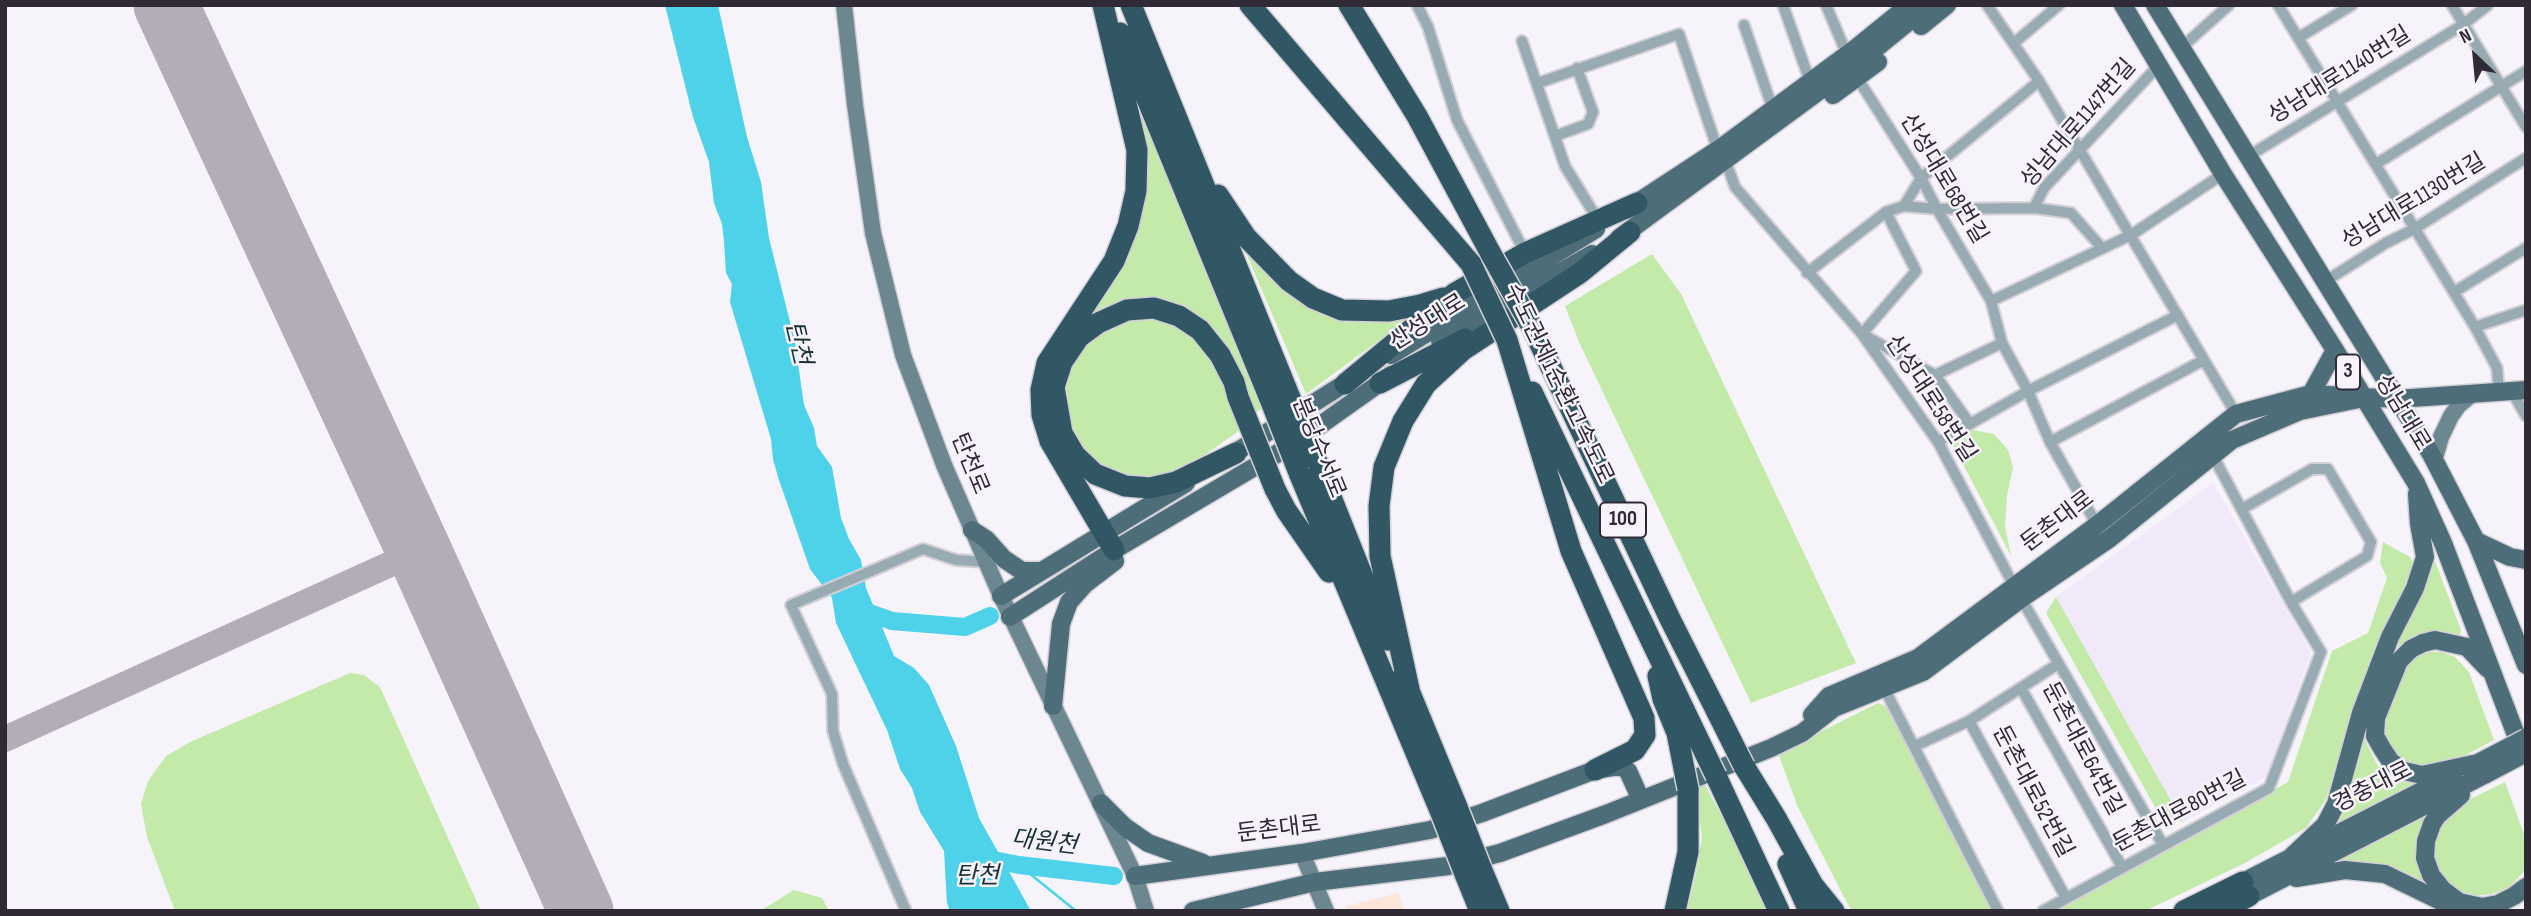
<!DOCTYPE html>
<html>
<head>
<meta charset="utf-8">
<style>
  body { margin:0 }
  #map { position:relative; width:2531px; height:916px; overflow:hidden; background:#f6f3fa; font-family:"Sofia Sans Condensed",sans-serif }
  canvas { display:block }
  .frame { position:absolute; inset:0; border:7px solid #302936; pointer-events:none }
  .north { position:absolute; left:2440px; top:21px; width:70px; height:70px; -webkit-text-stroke:5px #f6f3fa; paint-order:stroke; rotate:334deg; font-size:19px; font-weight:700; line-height:28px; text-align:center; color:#302936 }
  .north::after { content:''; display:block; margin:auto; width:24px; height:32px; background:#302936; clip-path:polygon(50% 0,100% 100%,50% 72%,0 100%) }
</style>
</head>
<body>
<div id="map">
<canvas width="2531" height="916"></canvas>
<div class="frame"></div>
<div class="north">N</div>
</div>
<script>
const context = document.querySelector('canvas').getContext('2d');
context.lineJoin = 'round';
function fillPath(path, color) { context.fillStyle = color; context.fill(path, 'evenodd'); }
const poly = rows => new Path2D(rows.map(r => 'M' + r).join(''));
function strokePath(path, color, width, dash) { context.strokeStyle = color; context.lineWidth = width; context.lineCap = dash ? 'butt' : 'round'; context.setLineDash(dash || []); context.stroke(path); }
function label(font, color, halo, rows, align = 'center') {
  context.font = font + ' "Sofia Sans Condensed","Noto Sans KR",sans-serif'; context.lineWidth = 5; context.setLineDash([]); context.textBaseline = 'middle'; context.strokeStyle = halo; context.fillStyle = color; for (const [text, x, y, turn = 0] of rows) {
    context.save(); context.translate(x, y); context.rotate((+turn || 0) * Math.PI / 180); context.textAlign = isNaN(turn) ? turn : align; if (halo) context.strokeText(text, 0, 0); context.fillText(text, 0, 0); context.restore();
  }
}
const built = poly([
  [2213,483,2311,652,2267,776,2183,822,2056,597]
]);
const industrial = poly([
  [1398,893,1405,911,1348,911,1346,906]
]);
const green = poly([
  [1136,90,1264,408,1256,412,1211,328,1178,304,1145,298,1092,313,1146,157],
  [1244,248,1263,265,1385,321,1408,319,1306,394],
  [1652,254,1681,294,1856,663,1751,703,1579,342,1565,306],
  [1152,316,1180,324,1204,344,1228,386,1243,428,1172,478,1143,479,1108,471,1086,455,1068,430,1061,392,1068,369,1082,345,1128,318],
  [1973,430,1994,434,2008,450,2013,467,2007,496,2005,526,2011,556,1951,441],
  [2383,542,2410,557,2414,564,2384,632,2325,801,2306,828,2245,863,2145,911,2056,911,2288,782,2332,651,2368,633,2387,578,2380,563],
  [2432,553,2461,630,2459,638,2414,639,2398,648,2403,621],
  [2056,597,2183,822,2160,816,2046,613],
  [2429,652,2441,652,2455,657,2469,672,2494,740,2447,765,2421,769,2407,765,2393,756,2379,724,2404,667,2419,655],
  [350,673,364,675,380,687,481,911,175,911,147,837,141,804,148,781,166,756,190,742],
  [1878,703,1893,709,1998,911,1852,911,1846,901,1797,805,1778,753],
  [2366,717,2365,741,2378,766,2394,781,2424,784,2320,836],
  [1697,770,1728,828,1769,911,1687,911,1697,869,1702,838,1697,798],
  [2505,782,2526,840,2526,866,2522,874,2509,887,2492,894,2473,896,2453,887,2439,871,2432,853,2433,836,2452,808],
  [2434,805,2422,824,2415,845,2417,864,2433,890,2316,866],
  [794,890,822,898,829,911,760,911]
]);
const water = poly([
  [665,5,718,5,747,137,761,182,769,238,795,342,804,405,814,428,817,446,832,467,841,518,849,539,861,560,866,588,894,656,914,668,929,685,956,746,979,818,1031,911,950,911,947,903,944,851,920,812,912,788,900,769,887,730,836,623,832,598,810,569,778,477,773,459,771,439,730,302,732,284,726,273,724,241,722,224,714,203,709,162,693,117]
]);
const stream = poly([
  [1019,865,1076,911]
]);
const river = poly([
  [861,610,892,621,965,627,990,616],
  [983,858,1019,865,1114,876]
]);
const taxiway = poly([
  [5,739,419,551]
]);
const runway = poly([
  [166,5,419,551,581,911]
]);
const street = poly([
  [1417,5,1428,27,1457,120,1525,253],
  [1783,5,1807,73],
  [1826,5,1843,45],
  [1987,5,2039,81,2236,414],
  [2278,5,2475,327,2497,368,2499,392],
  [2452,5,2526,127],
  [1744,25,1770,101],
  [2298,38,2352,5],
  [1522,41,1565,166,1598,220],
  [2014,43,2059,5],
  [2181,48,2229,5],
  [1858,79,1921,178,1937,209,1991,301,2002,343,2028,391,2050,442,2097,525],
  [1538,83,1679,34,1715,142],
  [1555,136,1588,124,1593,112,1577,68],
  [2247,157,2464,24,2488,5],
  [1726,162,1735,187,1862,334,1938,442,2014,586,2163,845],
  [2376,164,2526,71],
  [1904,206,1937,209,2034,208,2044,188,2159,65],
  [2034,208,2071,213,2102,248],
  [1807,273,1886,212,1904,206,1921,178,2039,81],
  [2324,282,2386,243,2414,229,2526,158],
  [2454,292,2526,248],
  [1991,301,2131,235,2223,174],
  [2475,327,2526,310],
  [1862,334,1916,271,1886,212],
  [1864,335,1935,375,1970,424],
  [1935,375,2002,343],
  [2512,392,2526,416],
  [1938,442,2028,391,2178,315],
  [2050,442,2204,360],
  [2242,509,2312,469,2328,469,2371,542,2367,556,2291,602],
  [1884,688,1998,911],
  [2021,688,2122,867],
  [1969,721,2066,898],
  [1915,746,1969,721,2058,664],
  [906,911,843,764,833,731,832,694,791,605,923,549,956,560,986,562],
  [2043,911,2269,788,2321,652,2291,602,2211,452]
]);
const secondary = poly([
  [844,5,855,105,873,233,903,355,944,465,1001,596,1135,876,1146,911],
  [2434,461,2441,437,2451,416,2459,405,2471,395],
  [1302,853,1326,911]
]);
const primary = poly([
  [2123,5,2223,174,2335,350,2416,483,2443,543,2524,756],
  [2155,5,2431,454,2476,541,2526,665],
  [1921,26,1947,5],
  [1833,95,1878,62],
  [1626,210,1722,147,1856,48,1909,5],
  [1619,238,1864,58,1929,5],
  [1440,341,1592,254],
  [1391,355,1596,229],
  [2311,394,2335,350],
  [1225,459,1355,377],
  [972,530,986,539,1004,559,1022,571,1042,571],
  [2476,541,2510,557,2526,560],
  [1001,596,1186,483],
  [1010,617,1114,550,1295,443,1391,375],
  [1053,706,1061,624,1069,602,1085,584,1115,561],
  [1812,715,1829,696,1918,658,2097,525,2236,414,2311,394,2397,399,2526,390],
  [2478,763,2422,775,2404,771,2391,762,2383,750,2375,736,2376,718,2399,661,2411,649,2423,643,2435,640,2467,647,2488,669],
  [2461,795,2437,816,2432,824,2426,841,2425,858,2431,875,2443,890,2459,902,2482,907,2498,904,2514,896,2526,887],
  [1101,803,1125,827,1148,843,1203,863],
  [2291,857,2325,825,2336,804,2361,713,2390,637,2415,588,2425,557,2419,524,2417,494],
  [1135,876,1302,853,1430,830,1482,813,1595,770,1613,767,1622,767,1628,771,1641,800],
  [2296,878,2345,870,2385,874,2455,908],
  [2243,882,2453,775],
  [2249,896,2486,774],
  [1193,911,1315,882,1448,866,1500,853,1606,814,1771,748,1802,733,1834,708,1923,672,2022,598,2109,539,2232,440,2300,411,2364,398]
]);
const highway = poly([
  [1103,5,1137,150,1136,191,1128,226,1114,261,1047,363,1041,390,1042,415,1050,441,1114,550],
  [1131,5,1286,388],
  [1250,5,1471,264],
  [1349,5,1417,116,1491,254],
  [1120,33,1270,399],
  [1218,195,1246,237,1289,281,1313,298,1342,310,1389,311,1420,305,1443,298],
  [1532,327,1670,619,1717,712],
  [1507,340,1571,551,1644,718,1645,735,1635,750,1595,770],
  [1380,383,1465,339],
  [1345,384,1455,293,1525,253,1637,203],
  [1532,392,1691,724],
  [1236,453,1176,482,1150,488,1125,486,1095,474,1075,455,1062,433,1054,387,1062,362,1079,337,1098,323,1127,310,1154,308,1179,316,1200,330,1220,355,1234,382,1238,397],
  [1317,462,1388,640],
  [1299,473,1441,813],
  [1275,489,1286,510,1329,572],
  [1403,676,1457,807],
  [1658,676,1663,699,1677,733],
  [1409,689,1380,556,1379,506,1384,467,1403,421,1426,384,1463,350,1580,273,1630,232],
  [1744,766,1776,818,1813,885,1834,911],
  [1716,776,1779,911],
  [1788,864,1809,911],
  [1481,868,1499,911],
  [1465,874,1480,911],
  [1675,911,1688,852,1688,789],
  [2184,911,2243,882],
  [2221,911,2249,896]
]);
const primaryBridge = poly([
  [2478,763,2526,738],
  [2486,774,2526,753]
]);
const highwayBridge = poly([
  [1491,254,1532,327],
  [1471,264,1507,340],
  [1286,388,1317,462],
  [1238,397,1275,489],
  [1270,399,1299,473],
  [1717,712,1744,766],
  [1691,724,1716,776],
  [1677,733,1688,789],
  [1457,807,1481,868],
  [1441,813,1465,874]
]);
const shields = [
  [2348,372,24],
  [1623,520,46]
];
const shieldNames = [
  ["3",2348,372],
  ["100",1623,520]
];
const streetNames = [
  ["성남대로1140번길",2340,76,-32],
  ["성남대로1147번길",2079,124,-49],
  ["산성대로68번길",1943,179,59],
  ["성남대로1130번길",2414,202,-31],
  ["산성대로",1428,323,-32],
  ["수도권제1순환고속도로",1558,384,64],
  ["산성대로58번길",1930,399,57],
  ["성남대로",2402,413,59],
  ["분당수서로",1318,448,68],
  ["탄천로",969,464,68],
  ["둔촌대로",2058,522,-37],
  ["둔촌대로64번길",2082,749,62],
  ["경충대로",2373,788,-27],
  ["둔촌대로52번길",2032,792,62],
  ["둔촌대로80번길",2180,812,-28],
  ["둔촌대로",1279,830,-7]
];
const waterNames = [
  ["탄천",797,343,77],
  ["대원천",1044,843,7],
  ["탄천",977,877]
];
fillPath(built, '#f1e9fa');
fillPath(industrial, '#fce6d9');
fillPath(green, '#c4eaaa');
fillPath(water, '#4dd2ea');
strokePath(stream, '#4dd2ea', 2.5);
strokePath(river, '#4dd2ea', 18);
strokePath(taxiway, '#b2adb6', 26);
strokePath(runway, '#b2adb6', 65);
strokePath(street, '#d2cfd7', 14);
strokePath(secondary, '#d2cfd7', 19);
strokePath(primary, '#d2cfd7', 21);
strokePath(highway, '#d2cfd7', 24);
strokePath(street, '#99abb2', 10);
strokePath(secondary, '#6d8791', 16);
strokePath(primary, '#4d6d79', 18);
strokePath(highway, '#315765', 21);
strokePath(primaryBridge, '#d2cfd7', 21, []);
strokePath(highwayBridge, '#d2cfd7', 24, []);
strokePath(primaryBridge, '#4d6d79', 18);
strokePath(highwayBridge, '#315765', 21);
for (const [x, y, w] of shields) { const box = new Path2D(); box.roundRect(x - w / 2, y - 17.5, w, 35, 5); context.fillStyle = '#f6f3fa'; context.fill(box); strokePath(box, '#302936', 2); }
label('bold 21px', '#302936', null, shieldNames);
label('23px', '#302936', '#f6f3fa', streetNames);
label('italic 24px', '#1a3135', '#f6f3fa', waterNames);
</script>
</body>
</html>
